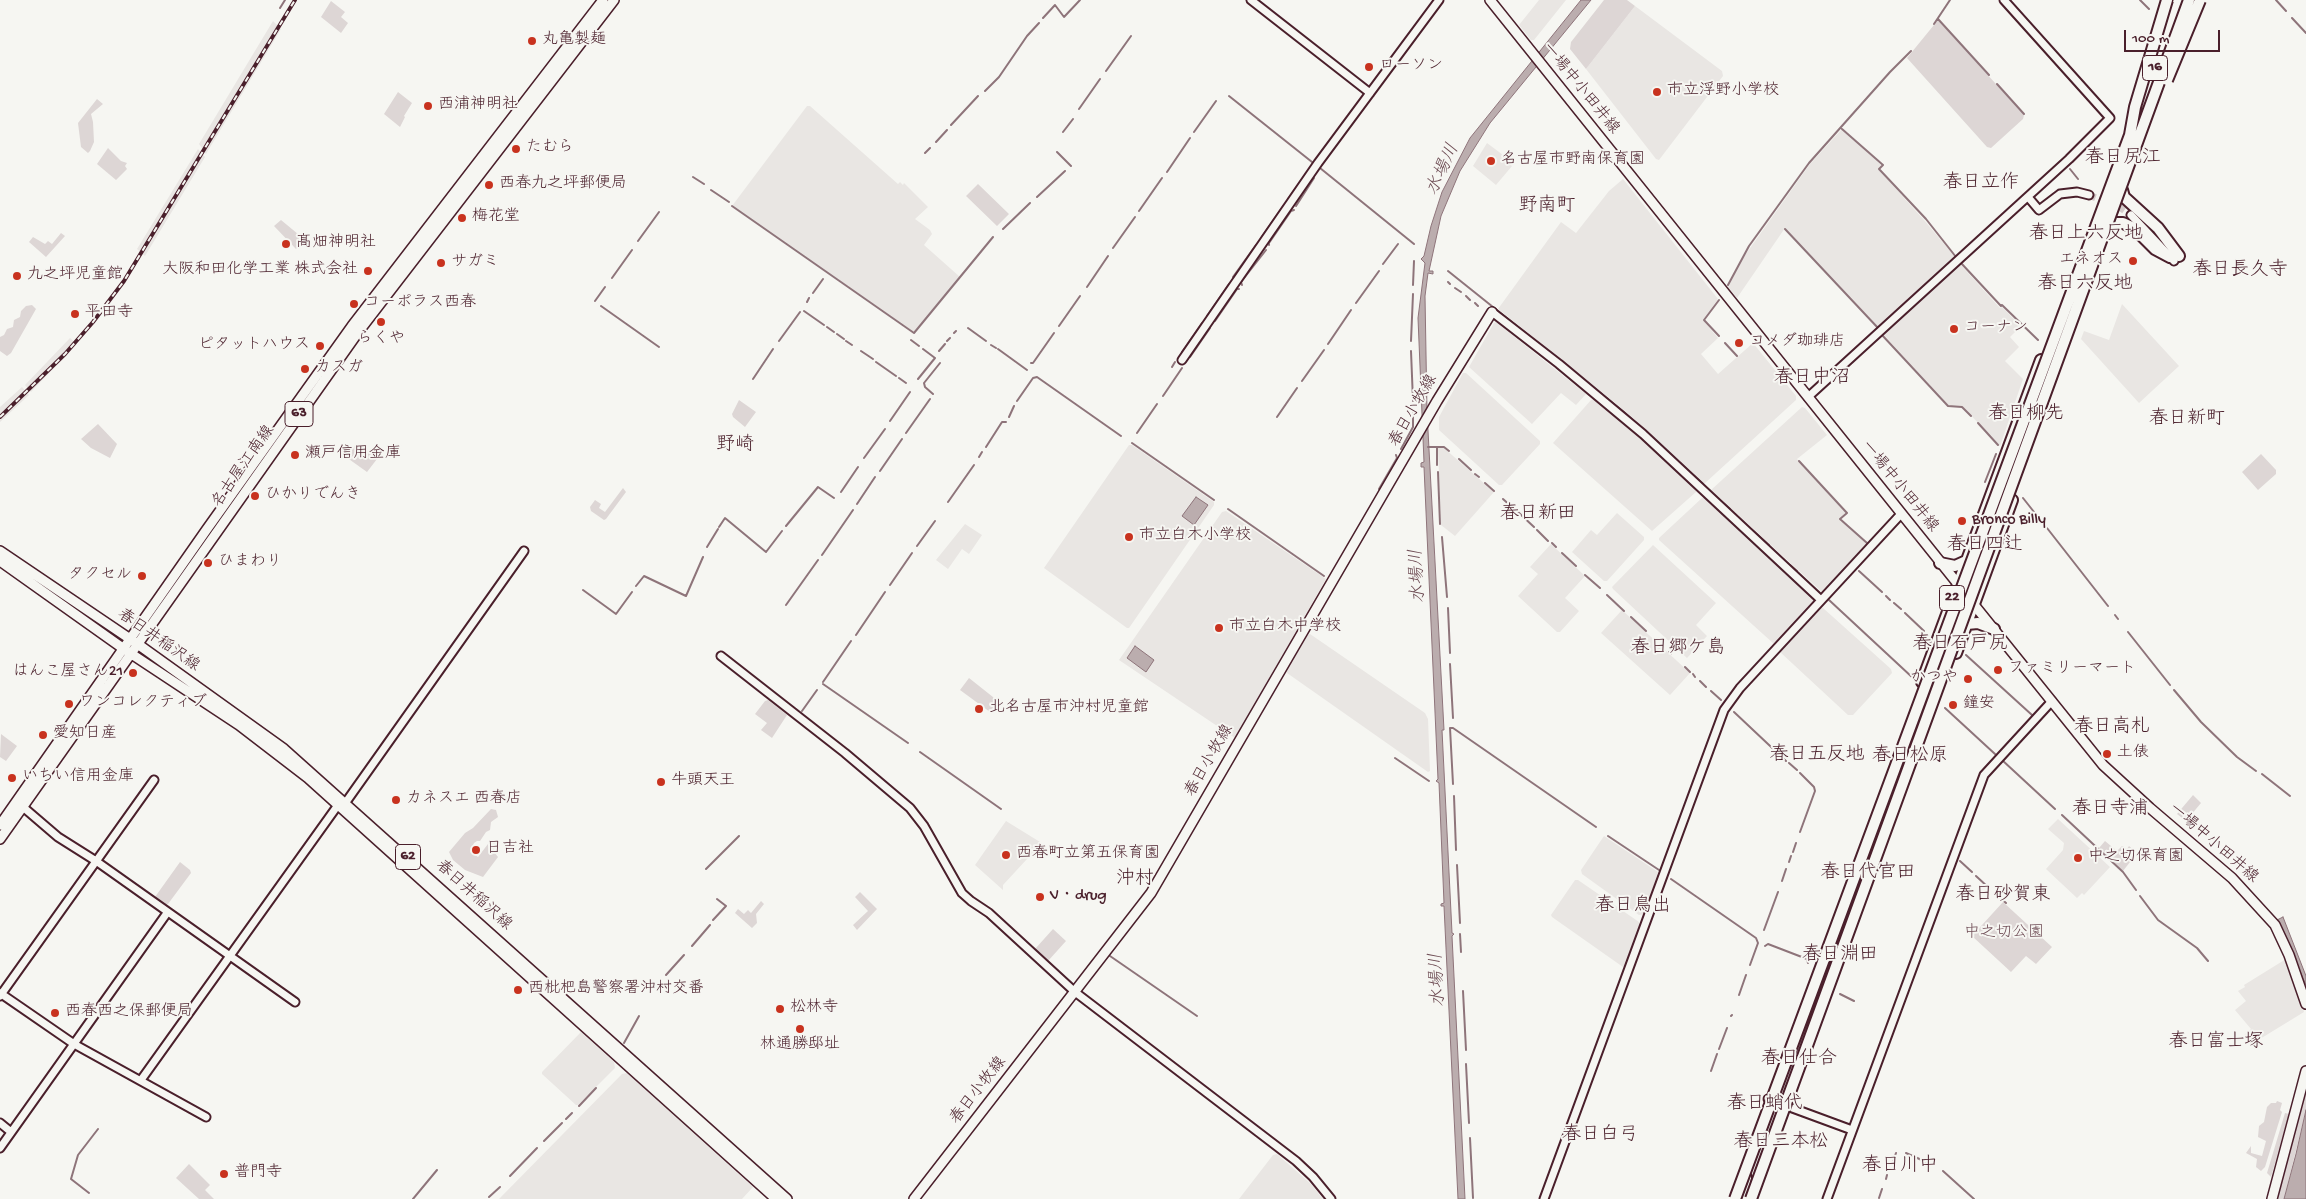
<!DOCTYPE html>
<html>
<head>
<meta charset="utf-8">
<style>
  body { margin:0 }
  #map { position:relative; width:2306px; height:1199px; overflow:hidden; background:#f6f6f2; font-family:"Gochi Hand",sans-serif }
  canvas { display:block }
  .scale { position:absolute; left:2124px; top:30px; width:96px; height:22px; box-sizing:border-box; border:2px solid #4a1f2b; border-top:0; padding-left:6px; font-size:15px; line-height:18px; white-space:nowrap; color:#4a1f2b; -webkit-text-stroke:4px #f6f6f2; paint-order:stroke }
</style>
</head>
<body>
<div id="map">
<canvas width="2306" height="1199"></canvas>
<div class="scale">100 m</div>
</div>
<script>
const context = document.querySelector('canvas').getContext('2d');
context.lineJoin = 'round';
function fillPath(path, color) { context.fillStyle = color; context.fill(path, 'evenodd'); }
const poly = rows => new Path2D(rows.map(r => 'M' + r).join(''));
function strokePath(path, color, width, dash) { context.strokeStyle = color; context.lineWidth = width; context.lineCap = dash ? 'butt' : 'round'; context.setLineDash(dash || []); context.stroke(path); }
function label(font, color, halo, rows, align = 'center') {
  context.font = font + ' "Gochi Hand","Klee One",sans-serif'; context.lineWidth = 4; context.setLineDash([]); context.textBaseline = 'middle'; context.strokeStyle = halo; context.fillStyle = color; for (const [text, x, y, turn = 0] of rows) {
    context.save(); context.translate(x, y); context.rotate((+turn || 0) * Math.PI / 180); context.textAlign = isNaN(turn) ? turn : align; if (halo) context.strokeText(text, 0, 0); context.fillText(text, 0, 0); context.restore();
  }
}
const built = poly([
  [1539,0,1566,0,1534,40,1531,40,1519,25],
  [1635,6,1722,71,1723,76,1659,160,1656,159,1586,69],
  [273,21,281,29,206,154,199,144],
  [807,106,810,106,898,184,900,182,903,185,904,183,928,207,915,219,930,230,932,234,924,245,960,277,914,332,732,206],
  [1842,129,1881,165,1878,169,1924,220,1956,258,1878,328,1785,228,1737,298,1728,287,1738,265,1810,164],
  [1487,143,1503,155,1502,158,1512,166,1496,185,1473,166],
  [198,149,205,157,145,256,137,249],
  [1623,179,1718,299,1703,320,1718,338,1701,354,1718,374,1753,343,1796,396,1796,400,1704,484,1625,411,1498,309,1561,222,1576,233,1609,191],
  [1960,264,2000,308,2002,307,2021,326,2010,337,2019,347,2005,361,2023,379,2000,446,1963,407,1949,406,1883,334],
  [2122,304,2179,366,2139,403,2081,339,2084,331,2109,340],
  [1496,322,1586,394,1576,405,1561,393,1532,424,1469,367,1494,323],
  [70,338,77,344,31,392,25,385],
  [1463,373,1466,373,1540,441,1540,444,1502,485,1499,485,1439,430,1439,417],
  [22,387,29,395,0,422,0,407],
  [1595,399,1605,409,1607,408,1615,413,1696,489,1696,492,1652,531,1553,443,1591,400],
  [1802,407,1805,408,1827,435,1797,459,1846,512,1840,519,1867,544,1822,592,1711,490],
  [1129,445,1132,445,1214,502,1214,505,1129,628,1127,628,1044,568],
  [1438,448,1444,448,1494,492,1455,536,1441,525],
  [1702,498,1705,498,1813,598,1814,601,1774,644,1659,540,1659,538],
  [1226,511,1326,579,1235,738,1119,660,1222,512],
  [1617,513,1644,537,1644,540,1607,581,1604,581,1572,552,1591,530,1597,535],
  [965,524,982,535,969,554,962,549,948,569,936,560],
  [1551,544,1585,576,1565,598,1579,611,1560,632,1557,632,1518,596,1538,574,1530,567],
  [1653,545,1716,603,1696,625,1707,636,1687,658,1613,589,1612,587],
  [1821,608,1823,608,1891,669,1892,673,1853,715,1848,715,1780,652],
  [1622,610,1690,673,1670,695,1601,633],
  [1310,634,1425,713,1428,719,1430,771,1428,772,1287,673,1286,671,1308,635],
  [2058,819,2110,867,2084,895,2082,893,2077,898,2046,869,2063,850,2064,843,2048,829],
  [1006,821,1040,842,1039,846,1003,885,1003,890,975,865],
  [1604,836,1658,872,1645,914,1639,915,1582,874,1581,870],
  [1575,880,1578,880,1639,922,1640,926,1625,966,1623,967,1552,917,1551,915],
  [2286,959,2304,1012,2255,1042,2244,1035,2251,1029,2235,1010,2246,1001,2238,991,2245,987,2244,985],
  [581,1032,614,1062,615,1068,578,1105,576,1105,542,1074,542,1072],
  [627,1073,753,1187,742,1199,499,1199,622,1074],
  [1277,1154,1311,1184,1323,1199,1239,1199,1273,1155]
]);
const green = poly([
  [1604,0,1627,0,1635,6,1586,69,1570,49,1571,42],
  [331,1,345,12,341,17,348,23,341,33,321,17],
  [1938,20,2024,115,2023,119,1991,148,1987,147,1907,58],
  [398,92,412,103,404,116,405,117,400,127,384,114],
  [97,99,103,104,91,114,93,122,94,142,90,151,88,153,81,147,78,123],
  [108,148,121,161,127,163,125,166,127,169,116,180,97,164],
  [978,184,1009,214,997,226,966,196],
  [281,220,304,239,296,249,274,226],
  [61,233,65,236,46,257,29,242,33,237,45,244,48,241,52,244],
  [32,305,36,309,11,353,7,356,0,351,0,337,4,335,7,329,13,327,14,320,20,317,21,311,26,306],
  [739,400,756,412,745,427,733,417,732,414],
  [98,424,117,444,110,458,91,448,81,439],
  [356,444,377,459,367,472,346,457],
  [2261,454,2276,470,2276,474,2258,490,2242,472],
  [623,488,626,492,606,519,604,520,591,511,590,507,595,500,601,504,599,508,605,512],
  [969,678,998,701,990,712,960,690],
  [768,700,787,715,772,738,761,730,767,723,755,714,765,701],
  [1,734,17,746,6,761,0,757],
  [2193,795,2201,803,2186,821,2177,814],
  [491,809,496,810,498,817,491,822,490,830,486,832,480,841,477,841,474,843,470,852,478,857,488,844,495,842,494,852,498,857,483,877,465,870,453,860,449,852,465,833,473,828],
  [2105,841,2117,851,2122,846,2127,849,2129,846,2137,853,2123,871,2099,848],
  [180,862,190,870,191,873,168,904,165,905,155,897],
  [860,892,877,909,857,930,853,925,868,911,855,897],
  [761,901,764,904,756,914,757,923,752,928,735,913,738,909,744,914,748,910,751,913],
  [2003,902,2052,947,2036,964,2026,956,2011,972,1972,936],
  [1053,929,1066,941,1048,961,1035,949],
  [2306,1094,2306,1110,2284,1199,2275,1199,2302,1101],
  [2277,1101,2282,1103,2280,1110,2282,1112,2265,1167,2261,1171,2256,1167,2257,1159,2246,1153,2251,1146,2251,1153,2262,1156,2266,1141,2258,1137,2259,1126,2264,1122,2267,1107,2271,1103,2276,1103],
  [2285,1113,2289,1114,2271,1177,2267,1173],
  [189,1164,210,1185,205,1190,214,1199,199,1199,176,1178]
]);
const water = poly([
  [1581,0,1591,0,1490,123,1460,171,1441,216,1429,271,1433,271,1433,274,1428,273,1425,296,1427,412,1444,730,1442,730,1452,933,1454,934,1452,936,1465,1199,1458,1199,1444,906,1441,906,1441,904,1444,903,1439,783,1436,781,1438,779,1424,467,1421,467,1421,463,1424,462,1418,318,1425,263,1421,259,1424,256,1431,226,1442,192,1470,138,1581,0],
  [1196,497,1208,505,1194,525,1182,516,1196,497],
  [1135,646,1154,660,1146,672,1127,658,1135,646],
  [2283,917,2306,976,2306,985,2277,920,2283,917],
  [2306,1110,2306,1199,2284,1199,2296,1154,2306,1110]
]);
const stream = poly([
  [2140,0,2149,9],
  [2276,0,2286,11],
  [280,8,285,0],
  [1043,18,1055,5,1064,17,1080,0],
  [2292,18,2306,33],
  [1938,19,1989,75],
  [1934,24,1950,0],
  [1106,71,1131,36],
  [1997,84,2024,114],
  [985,91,999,77,1027,36,1039,23],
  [1229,96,1312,162],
  [1079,109,1100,79],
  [951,125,978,96],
  [1842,129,1883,165,1879,169,1926,219,1956,257],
  [1063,132,1073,119],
  [1194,132,1216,101],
  [936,142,947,130],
  [1057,152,1071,166],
  [925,153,930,148],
  [1320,168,1414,244],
  [2070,169,2078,179],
  [1167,172,1190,138],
  [693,177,704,184],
  [711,190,729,202],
  [1037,197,1065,171],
  [1288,199,1308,171],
  [732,206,914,333,993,237],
  [1296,206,1314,178],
  [1139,211,1162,178],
  [1003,229,1030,203],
  [1785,229,1878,328],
  [1261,238,1284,205],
  [638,241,659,212],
  [1269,245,1269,243,1291,211,1294,210],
  [1113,248,1135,217],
  [1961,263,2001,306,2002,305,2038,340],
  [1383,264,1398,244],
  [1448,271,1558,359],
  [1233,277,1256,245],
  [612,278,632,250],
  [1448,282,1450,284],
  [1242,285,1241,282,1266,250],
  [1413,285,1414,261],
  [1728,285,1749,246,1809,163,1890,72,1911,51],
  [1087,287,1108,256],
  [1455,288,1461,292],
  [813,293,823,279],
  [1466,296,1470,300],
  [1719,300,1704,320,1719,336],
  [595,301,605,287],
  [807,302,809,298],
  [1356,303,1379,271],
  [1475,303,1478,306],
  [601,306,659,347],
  [804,311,824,325],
  [1207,316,1229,284],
  [1215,321,1237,289,1239,289],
  [1059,326,1080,296],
  [827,327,834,332],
  [968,328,986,341],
  [954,333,956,331],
  [837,334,844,339],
  [1882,335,1948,406,1962,407,1971,416],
  [911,340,919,346],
  [779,341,800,312],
  [846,341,852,345],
  [947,341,950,338],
  [1411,341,1413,294],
  [1725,343,1737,356],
  [1328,344,1351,310],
  [991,345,996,348],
  [998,349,1027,370],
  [861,351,873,359],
  [939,351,945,344],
  [1411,351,1413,401],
  [1182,352,1202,323],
  [1190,357,1210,328],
  [876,362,896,376],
  [1031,363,1033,363,1054,333],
  [1563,363,1624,412,1703,484],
  [1172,367,1175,362],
  [899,378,906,383],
  [753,379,773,349],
  [918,379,935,358,923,349],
  [1302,381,1324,350],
  [933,394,925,387,924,383,940,363],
  [1163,396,1182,368],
  [1017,401,1033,378,1037,377,1121,436],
  [1009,417,1014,406],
  [1277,417,1297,388],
  [890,421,910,392],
  [1978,423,1998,445],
  [906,433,930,399],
  [1137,433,1157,404],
  [1132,443,1214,500],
  [986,447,1002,422,1006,422],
  [1428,447,1444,447,1449,451],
  [1437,447,1437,465],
  [1401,449,1413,427,1413,413],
  [979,457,982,452],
  [864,458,885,429],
  [1459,459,1471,470],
  [1799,461,1847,513,1840,519,1867,543],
  [880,471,902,439],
  [1438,472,1440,524],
  [1475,474,1479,477],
  [1985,482,1996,454],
  [1485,483,1494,491],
  [1379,489,1397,458,1396,455],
  [841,492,858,467],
  [1714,495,1730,509],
  [2023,498,2038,517],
  [1503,499,1514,509],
  [948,502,974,465],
  [857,504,875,477],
  [1228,509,1324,576],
  [1518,512,1534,527],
  [786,526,818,487,834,498],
  [719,527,725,518,766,552,782,531],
  [2047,528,2108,606],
  [1751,529,1769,545],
  [1537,530,1548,541],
  [1442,537,1447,597],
  [1552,543,1556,547],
  [917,546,935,521],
  [707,547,718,529],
  [1562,553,1576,566],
  [822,555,853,510],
  [1790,565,1797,571],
  [1859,571,1882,592],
  [1585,575,1600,588],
  [890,585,912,553],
  [636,586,644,576,686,596,703,557],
  [583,590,616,614,632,592],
  [1607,595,1624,611],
  [1886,596,1890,600],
  [1829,600,1913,678],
  [1894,603,1901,609],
  [786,605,818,560],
  [1448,608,1450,653],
  [1905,613,1924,631],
  [2115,615,2118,619],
  [1631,617,1646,631],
  [2128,632,2170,685],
  [856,635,885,592],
  [1669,652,1671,654],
  [1966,655,2032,715],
  [1450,664,1453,718],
  [1685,667,1690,672],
  [1693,674,1695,677],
  [1700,681,1706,687],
  [823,682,851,641],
  [823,684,908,743],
  [2174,690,2201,722,2237,757,2256,771],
  [1711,691,1721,700],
  [1945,708,1995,754],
  [802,711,817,690],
  [1734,712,1786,761],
  [1450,728,1453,728,1596,827],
  [1450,728,1453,784],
  [920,752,1001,809],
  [1395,758,1429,781],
  [2002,760,2055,809],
  [1789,763,1797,770],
  [1800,773,1814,787,1815,791,1800,832],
  [2262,774,2290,796],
  [1454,796,1456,850],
  [2062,815,2123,872,2136,890],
  [1608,836,1659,870],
  [1793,852,1796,843],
  [1960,861,1972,872],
  [1789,862,1791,856],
  [1457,865,1460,923],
  [706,869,739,836],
  [1976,876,1989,888],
  [1671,879,1756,938,1758,943,1750,965],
  [1782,881,1786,869],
  [1995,893,1997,895],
  [1998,896,2006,903],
  [2140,896,2158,920,2197,948,2208,961],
  [713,920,726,906,717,899],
  [1764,930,1778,892],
  [1460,934,1461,952],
  [692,946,710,925],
  [1765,946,1768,944,1807,959,1808,963],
  [1110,956,1197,1016],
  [666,975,684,955],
  [1463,991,1466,1050],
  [1840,994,1854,1001],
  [1739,995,1746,975],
  [1731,1016,1732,1015],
  [624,1043,639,1016],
  [1719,1049,1727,1028],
  [1466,1064,1469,1123],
  [1711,1071,1717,1054],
  [579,1106,596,1088],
  [566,1119,572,1113],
  [1470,1138,1473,1198],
  [544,1141,562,1123],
  [1906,1153,1933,1165],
  [1893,1161,1896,1153],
  [1889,1170,1890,1168],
  [1943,1171,1974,1199],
  [510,1176,537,1148],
  [1886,1179,1887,1175],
  [89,1193,71,1179,78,1155,98,1129],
  [489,1197,500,1187],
  [1879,1198,1882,1189],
  [413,1199,437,1170]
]);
const minorTunnel = poly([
  [2089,195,2121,208,2131,215]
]);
const minor = poly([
  [1251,0,1370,93],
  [2028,197,2039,210,2060,194,2077,192,2089,195],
  [2131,215,2174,261],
  [1492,312,1559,364,1643,434,1821,600],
  [1182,360,1318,163,1439,0],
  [1808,397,2069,159,2110,118,2004,0],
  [721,656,845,753,910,808,924,826,962,893,971,901,989,913,1075,992,1296,1161,1313,1177,1331,1199],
  [346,802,524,551],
  [23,807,58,837,96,861,295,1002],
  [0,993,74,1044,206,1117],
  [0,996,154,780],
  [141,1080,338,805],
  [1768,1099,1852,1130],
  [0,1123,11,1132],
  [0,1148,167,913],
  [1544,1199,1724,710,1740,688,1901,514],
  [1827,1199,1984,775,2052,701]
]);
const major = poly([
  [1490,0,1962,589],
  [0,551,139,645,284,749,787,1199],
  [0,561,124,649,239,725,308,778,776,1199],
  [1971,601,2103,765,2150,808,2232,878,2275,925,2289,955,2306,1004],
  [0,825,207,529,352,326,603,0],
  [0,839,359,331,614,0],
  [914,1199,1151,893,1437,401,1492,312],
  [2272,1199,2306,1071]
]);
const highway = poly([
  [2138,111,2179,0],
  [2122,190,2124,197,2158,228,2179,256],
  [2111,223,2123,223,2134,228,2155,249,2170,257],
  [1940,563,1955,566,1966,561],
  [1967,624,1978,623,1994,629],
  [1956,653,2012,500],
  [1922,682,2041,360],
  [1878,834,1905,762,1913,751],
  [1742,1199,1746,1178]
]);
const rail = poly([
  [0,417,65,354,93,322,124,281,295,0]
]);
const highwayBridge = poly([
  [2167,80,2200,0],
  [1735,1199,2130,135,2135,107,2167,0],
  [1751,1199,2189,0]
]);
const markers = [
  [532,41,5,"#c8321e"],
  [1369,67,5,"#c8321e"],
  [1657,92,5,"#c8321e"],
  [428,106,5,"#c8321e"],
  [516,149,5,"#c8321e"],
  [1491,161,5,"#c8321e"],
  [489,185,5,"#c8321e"],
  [462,218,5,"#c8321e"],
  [286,244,5,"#c8321e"],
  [2133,261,5,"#c8321e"],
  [441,263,5,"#c8321e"],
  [368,271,5,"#c8321e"],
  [17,276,5,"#c8321e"],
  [354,304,5,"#c8321e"],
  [75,314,5,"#c8321e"],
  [381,322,5,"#c8321e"],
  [1954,329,5,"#c8321e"],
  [1739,343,5,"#c8321e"],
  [320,346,5,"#c8321e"],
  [305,369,5,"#c8321e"],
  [295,455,5,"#c8321e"],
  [255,496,5,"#c8321e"],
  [1962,521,5,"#c8321e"],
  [1129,537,5,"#c8321e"],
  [208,563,5,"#c8321e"],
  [142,576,5,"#c8321e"],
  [1219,628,5,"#c8321e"],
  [1998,670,5,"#c8321e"],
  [133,673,5,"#c8321e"],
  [1968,679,5,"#c8321e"],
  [69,704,5,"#c8321e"],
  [1953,705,5,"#c8321e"],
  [979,709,5,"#c8321e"],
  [43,735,5,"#c8321e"],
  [2107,754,5,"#c8321e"],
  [12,778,5,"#c8321e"],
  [661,782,5,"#c8321e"],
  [396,800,5,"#c8321e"],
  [476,850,5,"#c8321e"],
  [1006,855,5,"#c8321e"],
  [2078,858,5,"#c8321e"],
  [1040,897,5,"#c8321e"],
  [518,990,5,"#c8321e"],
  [780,1009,5,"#c8321e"],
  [55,1013,5,"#c8321e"],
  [800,1029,5,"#c8321e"],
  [224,1174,5,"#c8321e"]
];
const shields = [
  [2155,68,25],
  [299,414,28],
  [1952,598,25],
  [408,857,25]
];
const shieldNames = [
  ["16",2155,68],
  ["63",299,414],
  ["22",1952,598],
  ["62",408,857]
];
const poiNames = [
  ["丸亀製麺",542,41],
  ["ローソン",1379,67],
  ["市立浮野小学校",1667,92],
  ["西浦神明社",438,106],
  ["たむら",526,149],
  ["名古屋市野南保育園",1501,161],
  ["西春九之坪郵便局",499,185],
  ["梅花堂",472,218],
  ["髙畑神明社",296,244],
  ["エネオス",2123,261,"right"],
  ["サガミ",451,263],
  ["大阪和田化学工業 株式会社",358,271,"right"],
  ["九之坪児童館",27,276],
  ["コーポラス西春",364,304],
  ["平田寺",85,314],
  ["コーナン",1964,329],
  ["らくや",381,340,"center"],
  ["コメダ珈琲店",1749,343],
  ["ピタットハウス",310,346,"right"],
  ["カスガ",315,369],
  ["瀬戸信用金庫",305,455],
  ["ひかりでんき",265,496],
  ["Bronco Billy",1972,521],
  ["市立白木小学校",1139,537],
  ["ひまわり",218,563],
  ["タクセル",132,576,"right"],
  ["市立白木中学校",1229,628],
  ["ファミリーマート",2008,670],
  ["はんこ屋さん21",123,673,"right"],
  ["かつや",1958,679,"right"],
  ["ワンコレクティブ",79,704],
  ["鐘安",1963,705],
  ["北名古屋市沖村児童館",989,709],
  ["愛知日産",53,735],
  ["土俵",2117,754],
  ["いちい信用金庫",22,778],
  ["牛頭天王",671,782],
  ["カネスエ 西春店",406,800],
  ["日吉社",486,850],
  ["西春町立第五保育園",1016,855],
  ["中之切保育園",2088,858],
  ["V・drug",1050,897],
  ["西枇杷島警察署沖村交番",528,990],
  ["松林寺",790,1009],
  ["西春西之保郵便局",65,1013],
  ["林通勝邸址",800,1046,"center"],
  ["普門寺",234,1174]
];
const streetNames = [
  ["一場中小田井線",1580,89,51],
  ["春日小牧線",1414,411,-60],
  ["名古屋江南線",244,467,-55],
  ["一場中小田井線",1899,487,51],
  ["春日井稲沢線",158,641,35],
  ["春日小牧線",1210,761,-60],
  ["一場中小田井線",2213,844,41],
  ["春日井稲沢線",473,896,42],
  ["春日小牧線",979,1091,-52]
];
const parkNames = [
  ["中之切公園",2004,934]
];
const waterNames = [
  ["水場川",1444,170,-65],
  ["水場川",1419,576,-93],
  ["水場川",1439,980,-93]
];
const quarterNames = [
  ["春日尻江",2123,159],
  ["春日立作",1981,184],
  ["野南町",1547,207],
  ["春日上六反地",2086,235],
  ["春日長久寺",2240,271],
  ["春日六反地",2085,285],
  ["春日中沼",1812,379],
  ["春日柳先",2026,415],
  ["春日新町",2187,420],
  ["野崎",735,446],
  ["春日新田",1538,515],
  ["春日四辻",1985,546],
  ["春日石戸尻",1960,645],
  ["春日郷ケ島",1678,649],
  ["春日高札",2112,728],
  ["春日五反地",1817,756],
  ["春日松原",1910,757],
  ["春日寺浦",2110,810],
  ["春日代官田",1868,874],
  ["沖村",1135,880],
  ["春日砂賀東",2003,896],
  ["春日鳥出",1633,907],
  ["春日淵田",1840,956],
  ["春日富士塚",2216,1043],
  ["春日仕合",1799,1060],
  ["春日蛸代",1765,1105],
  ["春日白弓",1600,1136],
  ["春日三本松",1781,1143],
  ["春日川中",1900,1167]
];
fillPath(built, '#e9e6e3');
fillPath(green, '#ddd6d5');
fillPath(water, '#bbadae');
strokePath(water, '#8e747a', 1);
strokePath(stream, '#8e747a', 2);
strokePath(minorTunnel, '#d4cbca', 7, [7, 3.5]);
strokePath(minor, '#4a1f2b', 11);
strokePath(major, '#4a1f2b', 12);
strokePath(highway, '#4a1f2b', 14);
strokePath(minor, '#f6f6f2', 7);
strokePath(major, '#f6f6f2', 9);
strokePath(highway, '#f6f6f2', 10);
strokePath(rail, '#4a1f2b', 4);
strokePath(rail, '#f6f6f2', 2, [5.5]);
strokePath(highwayBridge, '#4a1f2b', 14, []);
strokePath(highwayBridge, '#f6f6f2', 10);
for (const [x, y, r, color] of markers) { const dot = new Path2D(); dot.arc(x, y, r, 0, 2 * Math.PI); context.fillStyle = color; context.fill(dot); strokePath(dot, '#f6f6f2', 2); }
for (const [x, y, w] of shields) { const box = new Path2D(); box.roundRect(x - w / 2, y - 12.5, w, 25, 4); context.fillStyle = '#f6f6f2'; context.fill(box); strokePath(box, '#4a1f2b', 1); }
label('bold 15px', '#4a1f2b', null, shieldNames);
label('16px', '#4a1f2b', '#f6f6f2', poiNames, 'left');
label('16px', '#4a1f2b', '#f6f6f2', streetNames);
label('16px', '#6f4d56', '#f6f6f2', parkNames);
label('italic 18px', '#6c4a52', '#f6f6f2', waterNames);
label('19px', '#4a1f2b', '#f6f6f2', quarterNames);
</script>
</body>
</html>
